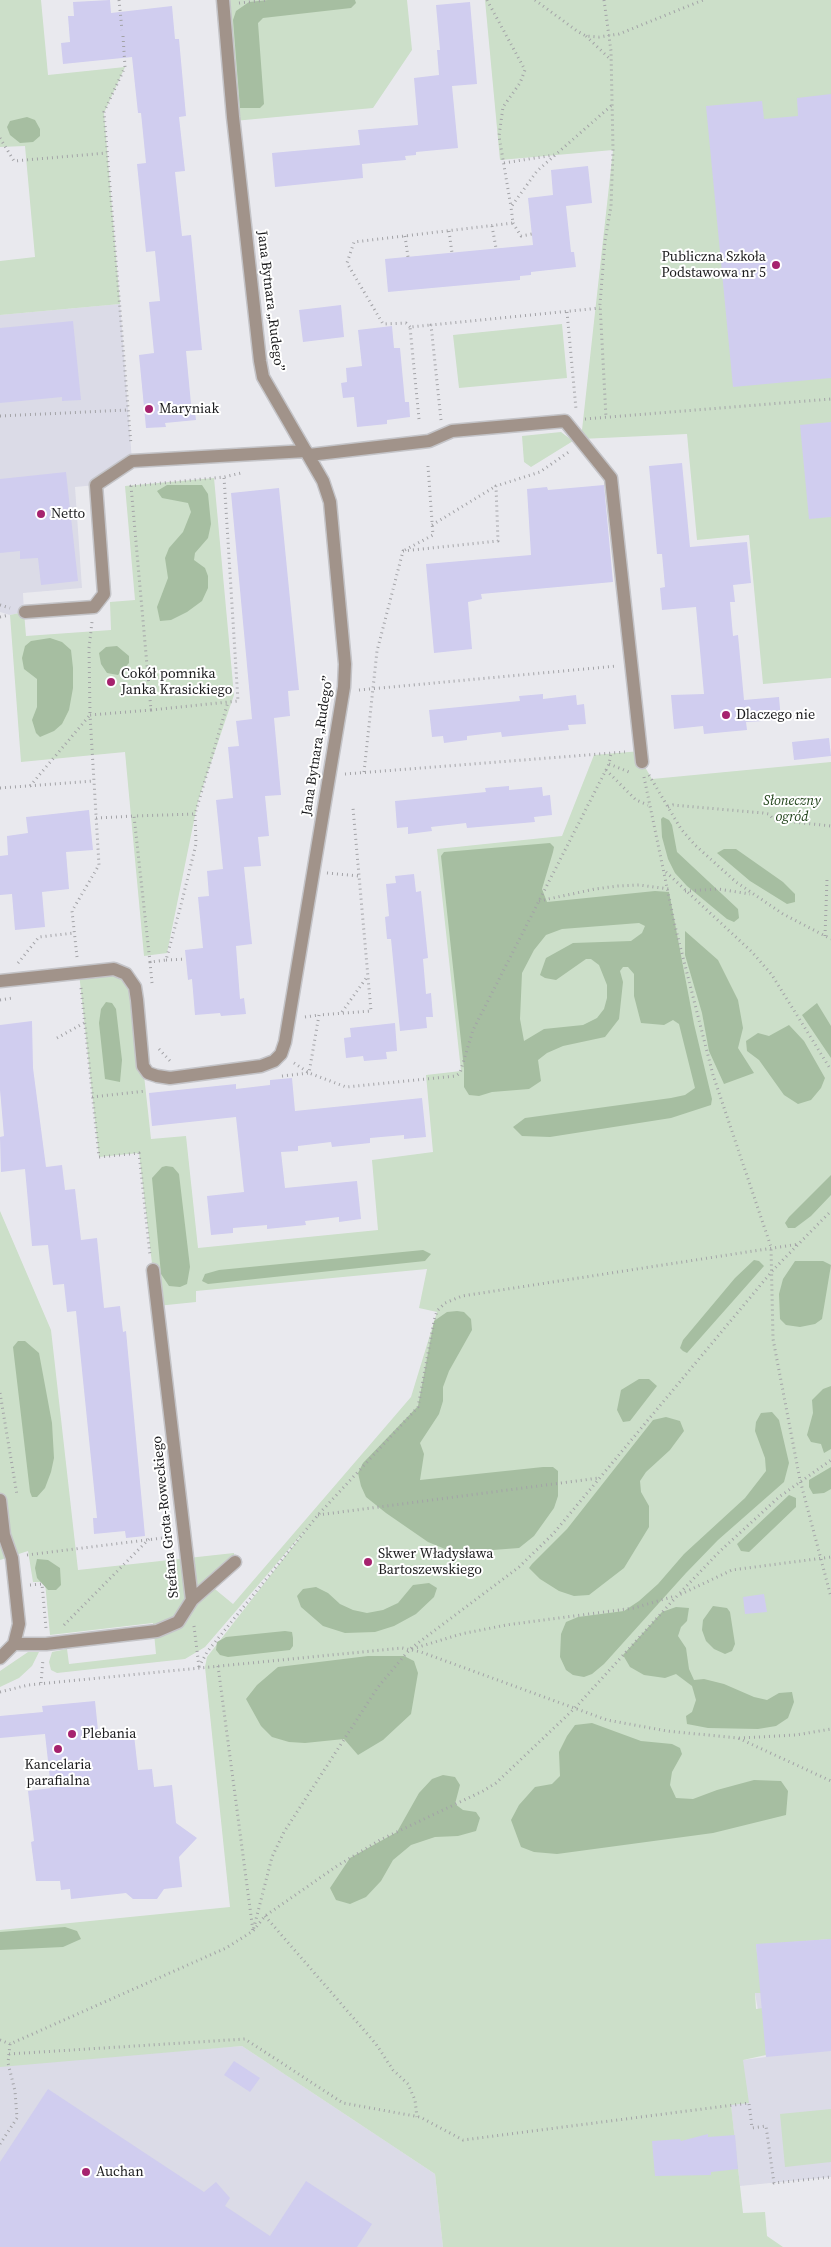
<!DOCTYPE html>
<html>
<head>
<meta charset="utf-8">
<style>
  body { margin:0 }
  canvas { display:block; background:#e9e9ee }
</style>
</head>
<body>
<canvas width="831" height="2247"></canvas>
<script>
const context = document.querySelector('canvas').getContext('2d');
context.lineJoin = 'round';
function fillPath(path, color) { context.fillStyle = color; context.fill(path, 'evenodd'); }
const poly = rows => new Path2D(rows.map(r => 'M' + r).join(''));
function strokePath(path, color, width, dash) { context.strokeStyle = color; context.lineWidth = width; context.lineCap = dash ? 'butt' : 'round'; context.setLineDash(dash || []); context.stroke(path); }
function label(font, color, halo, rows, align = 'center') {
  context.font = font + ' "Source Serif 4",serif'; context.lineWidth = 4; context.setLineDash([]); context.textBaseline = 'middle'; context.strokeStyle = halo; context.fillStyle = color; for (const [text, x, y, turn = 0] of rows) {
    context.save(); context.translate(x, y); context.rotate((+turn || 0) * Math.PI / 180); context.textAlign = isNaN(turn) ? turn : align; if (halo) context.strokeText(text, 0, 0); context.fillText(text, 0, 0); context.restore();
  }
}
const built = poly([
  [120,304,132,461,96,485,75,487,82,588,23,593,24,612,10,615,0,612,0,315],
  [831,1939,831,2177,740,2186,726,2062,766,2057,755,1993,756,1944],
  [242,2046,435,2174,443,2247,0,2247,0,2065]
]);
const green = poly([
  [0,0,41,0,48,75,125,67,104,113,120,304,0,315,0,261,35,257,25,146,0,147],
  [223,0,407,0,412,50,373,108,234,121],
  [485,0,831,0,831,678,763,684,749,535,697,540,687,434,581,439,613,150,500,160],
  [562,324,567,378,459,388,453,335],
  [561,432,573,441,531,467,524,462,522,436],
  [214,478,234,695,198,801,167,953,144,956,125,752,21,762,10,615,24,612,26,636,111,630,110,602,135,600,125,486],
  [641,751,642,762,652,779,831,762,831,1939,756,1945,762,1993,755,1993,756,2009,763,2008,766,2055,743,2060,749,2103,731,2105,743,2213,765,2212,767,2236,783,2247,443,2247,435,2174,242,2046,0,2067,0,1930,230,1907,205,1667,207,1657,308,1527,205,1647,185,1659,57,1673,51,1670,49,1662,52,1652,67,1649,69,1664,156,1654,153,1623,50,1635,45,1582,33,1582,28,1551,0,1560,0,1211,51,1330,78,1570,234,1553,235,1562,210,1585,233,1604,411,1397,437,1312,419,1308,427,1269,196,1291,196,1302,157,1306,139,1153,99,1157,79,973,126,974,143,1066,151,1139,186,1136,198,1248,378,1230,372,1160,433,1152,426,1075,461,1071,437,849,562,836,594,755],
  [28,1652,39,1652,32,1666,19,1678,0,1687,0,1671],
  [831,2109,831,2162,785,2167,780,2114]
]);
const forest = poly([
  [268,0,355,0,356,3,351,8,263,18,258,23,264,104,260,108,240,108,233,20,236,11,249,2],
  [27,117,35,120,40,129,40,136,33,142,20,143,10,135,7,127,10,121],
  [167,485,202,485,208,494,211,524,208,538,195,553,194,560,205,568,208,576,208,588,202,601,187,612,171,620,160,621,157,607,168,578,165,558,169,548,183,532,191,512,188,503,162,498,157,491],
  [50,638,62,642,71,650,73,668,73,688,69,710,62,724,54,731,40,737,36,733,32,720,37,707,37,679,24,669,22,658,25,646,31,641],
  [117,646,129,656,129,663,118,675,107,673,101,664,99,653,106,647],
  [663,817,669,820,672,825,677,852,738,909,739,918,734,922,727,919,687,886,675,873,668,859,662,837,661,819],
  [550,843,554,847,553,852,542,889,547,902,655,891,669,892,694,1024,712,1099,711,1105,671,1118,550,1137,522,1136,513,1127,525,1118,671,1098,685,1095,695,1088,679,1024,673,1020,664,1025,641,1023,634,996,634,974,628,967,623,967,620,971,623,982,619,1019,605,1037,563,1046,547,1053,538,1060,541,1081,529,1089,492,1092,479,1096,469,1095,464,1087,464,1069,441,856,444,852],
  [639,923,645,926,642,933,631,941,573,943,546,958,540,975,545,978,556,980,586,959,591,959,599,965,607,985,607,998,604,1009,597,1018,583,1025,544,1029,524,1041,520,1019,522,973,534,950,546,935,562,929],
  [724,849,736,849,783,882,795,894,795,902,787,904,750,881,717,853],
  [685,931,718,960,738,1000,743,1028,738,1048,754,1073,724,1084,709,1051,702,1013,685,955],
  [106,1002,112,1003,116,1009,122,1060,120,1082,105,1079,99,1023,101,1009],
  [817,1003,831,1026,831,1058,802,1015],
  [789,1025,804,1041,825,1078,821,1088,811,1100,798,1104,784,1095,759,1060,747,1051,746,1041,758,1033,769,1036],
  [166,1166,173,1167,179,1174,190,1267,187,1284,180,1287,169,1286,161,1274,152,1178,162,1167],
  [831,1175,831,1195,811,1216,795,1228,788,1228,785,1223,789,1217],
  [423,1250,431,1254,425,1261,208,1284,202,1281,205,1274,219,1270],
  [754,1260,759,1261,764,1266,687,1353,683,1351,680,1348,683,1340,735,1278],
  [795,1261,823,1261,831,1265,822,1319,815,1324,800,1327,786,1325,780,1319,779,1294,783,1279],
  [457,1311,464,1312,471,1319,472,1330,449,1371,443,1387,443,1401,439,1414,420,1443,424,1454,420,1480,543,1467,553,1467,558,1471,558,1496,554,1508,534,1536,519,1548,466,1552,445,1549,428,1542,386,1513,366,1497,361,1486,358,1473,363,1463,418,1406,434,1321,447,1312],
  [18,1341,25,1341,39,1353,52,1423,54,1458,51,1472,45,1488,37,1497,32,1497,30,1492,13,1347],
  [639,1379,649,1379,657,1386,630,1421,623,1422,617,1410,621,1390],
  [831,1386,831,1449,824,1453,821,1444,811,1442,807,1435,813,1413,812,1400,823,1389],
  [772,1412,779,1420,789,1463,784,1482,718,1540,686,1573,604,1664,592,1674,584,1677,573,1675,566,1670,560,1657,561,1634,566,1622,578,1617,624,1611,639,1601,658,1584,684,1554,745,1498,766,1471,765,1458,755,1431,756,1422,761,1413],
  [666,1417,680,1421,684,1431,670,1450,646,1472,640,1481,641,1492,649,1506,649,1527,624,1568,589,1595,574,1596,559,1591,540,1579,529,1568,532,1564,567,1529,653,1420],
  [831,1467,831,1489,824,1493,813,1494,809,1487,809,1480],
  [789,1495,796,1498,796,1507,749,1552,741,1551,737,1544],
  [37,1559,48,1560,60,1568,61,1585,56,1590,48,1590,37,1578,35,1568],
  [429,1583,437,1588,434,1597,416,1614,394,1626,375,1632,345,1633,323,1626,301,1607,297,1596,303,1589,316,1587,328,1593,340,1604,353,1610,367,1613,383,1610,398,1603,413,1585],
  [713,1606,727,1608,730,1612,735,1644,732,1651,725,1654,714,1649,706,1641,702,1630,703,1620],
  [676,1607,689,1608,687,1621,681,1627,678,1636,686,1648,689,1669,694,1680,704,1679,724,1684,754,1697,767,1700,779,1693,792,1692,794,1702,788,1718,776,1726,758,1729,708,1728,687,1724,686,1716,692,1712,696,1700,692,1686,676,1674,665,1678,644,1675,630,1667,623,1655,662,1612],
  [285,1631,292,1632,293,1638,293,1646,290,1650,228,1657,220,1655,216,1650,217,1642,226,1637],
  [368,1656,404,1656,414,1661,418,1673,411,1714,383,1740,358,1755,344,1739,305,1743,289,1742,272,1737,261,1726,246,1699,257,1685,278,1667],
  [592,1723,641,1741,672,1744,680,1748,682,1754,672,1772,670,1785,676,1798,693,1799,717,1790,754,1780,781,1781,788,1791,786,1815,713,1833,557,1854,534,1852,521,1847,511,1820,519,1805,535,1787,552,1784,560,1776,559,1752,567,1736,575,1725],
  [443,1775,455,1777,460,1785,455,1804,463,1810,476,1812,480,1818,476,1831,458,1836,435,1837,411,1845,393,1860,381,1881,366,1897,350,1904,336,1900,330,1888,350,1858,397,1832,419,1793,432,1779],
  [65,1927,77,1931,81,1939,63,1947,0,1950,0,1932]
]);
const building = poly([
  [110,0,111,13,172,6,175,39,179,39,186,116,179,117,185,171,175,172,182,236,191,235,202,350,186,351,191,404,194,404,196,420,165,423,166,427,146,428,139,355,154,353,149,302,160,301,155,251,146,252,137,164,146,163,141,113,138,113,132,57,63,64,61,43,70,42,68,16,74,16,73,2],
  [470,2,477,84,452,86,458,148,416,152,416,155,405,156,406,160,362,164,363,178,275,187,272,153,360,145,358,130,418,125,414,78,439,75,437,50,440,50,436,5],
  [831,94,831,378,733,387,706,106,762,101,764,119,798,116,797,98],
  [588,166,592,203,566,206,571,252,574,252,576,267,531,272,531,275,520,276,520,280,388,292,385,259,533,245,528,198,553,195,551,170],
  [341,305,344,337,303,342,299,310],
  [73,321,81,400,62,401,62,397,0,403,0,328],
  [392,326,394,348,400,348,405,402,409,402,410,417,387,420,387,424,357,427,354,397,343,398,341,383,347,382,346,368,362,366,358,330],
  [831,422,831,517,809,519,800,425],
  [682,463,690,547,747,542,751,583,733,585,735,602,730,602,733,636,738,635,744,700,779,697,781,720,746,722,747,730,704,734,703,726,674,729,671,695,704,694,696,607,662,610,660,588,665,587,662,554,657,554,649,466],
  [66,472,78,581,41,585,38,558,20,559,20,551,0,553,0,479],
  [604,485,613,582,481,594,482,599,468,602,472,649,434,653,426,564,531,555,527,489,547,487,548,490],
  [279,488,299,690,288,691,290,716,274,718,281,795,265,796,269,836,258,837,261,866,244,867,252,944,236,946,240,999,244,998,246,1014,221,1016,220,1013,195,1015,192,979,188,980,185,950,203,948,198,897,209,896,207,871,223,869,216,800,233,798,228,747,239,746,236,721,252,719,231,493],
  [543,694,543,699,576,695,577,705,584,704,586,724,568,725,569,730,502,737,501,732,467,736,467,740,444,743,443,736,432,737,429,710,520,701,519,696],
  [829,738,831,756,794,760,792,742],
  [509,786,509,790,542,787,543,796,550,795,552,815,534,817,535,822,467,828,466,823,431,827,432,831,408,834,408,827,397,828,395,801,486,792,485,788],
  [89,810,93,850,66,852,69,889,42,892,45,927,15,930,12,894,0,895,0,856,8,855,7,836,28,833,26,817],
  [414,874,416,892,421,891,428,958,423,959,426,994,431,993,433,1017,426,1017,427,1028,400,1031,391,939,387,939,385,917,389,916,386,884,396,883,395,876],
  [32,1021,33,1068,46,1167,62,1165,65,1190,75,1189,81,1240,97,1238,104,1308,120,1306,123,1332,126,1331,145,1536,126,1538,125,1531,94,1534,93,1518,97,1518,76,1311,67,1312,64,1284,53,1285,48,1245,32,1246,25,1169,1,1172,0,1137,4,1136,0,1090,0,1025],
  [395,1023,397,1051,386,1052,387,1059,364,1061,363,1056,346,1058,344,1038,351,1037,350,1028],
  [292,1078,295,1111,422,1098,426,1137,404,1139,404,1135,370,1138,370,1143,332,1147,331,1142,298,1146,298,1151,281,1152,285,1188,357,1181,361,1219,339,1222,339,1217,305,1221,306,1225,267,1229,267,1225,233,1228,233,1233,211,1235,207,1196,244,1192,236,1117,152,1126,149,1093,236,1084,236,1089,270,1085,270,1080],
  [764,1594,767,1612,745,1614,743,1597],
  [95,1701,99,1740,134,1735,138,1770,152,1769,154,1787,172,1785,176,1823,197,1838,179,1857,182,1887,164,1889,157,1899,133,1899,126,1893,71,1899,70,1889,61,1890,60,1881,36,1881,31,1842,34,1841,28,1791,51,1788,45,1734,0,1738,0,1716,43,1712,42,1706],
  [831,1939,831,2051,766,2057,756,1944],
  [234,2061,260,2078,250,2092,224,2075],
  [48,2089,204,2192,216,2182,230,2198,225,2206,270,2236,306,2181,372,2224,357,2247,0,2247,0,2162],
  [708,2134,708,2137,735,2135,738,2169,711,2172,711,2175,655,2176,652,2141,680,2139,681,2141]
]);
const path = poly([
  [119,0,122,30],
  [487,0,525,70,520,83,503,107,499,136,511,207],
  [535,0,577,31,586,36,599,37,619,34,703,0],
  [604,0,611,51,613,150,611,206,605,241,600,304,606,417],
  [239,3,268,0],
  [123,36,125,67,104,112,131,445],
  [586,36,610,59],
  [0,138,14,161,107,153],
  [504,163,554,155],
  [513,223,521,236,532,234],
  [492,226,496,248],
  [449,231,452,253],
  [405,236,408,257],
  [567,312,576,409],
  [410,327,406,323,383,324,347,263,354,242,513,223,511,207,537,171,612,105],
  [0,416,128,410],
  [419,419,410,327,431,325],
  [585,419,831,399],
  [441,420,431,325,600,308],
  [432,525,496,486],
  [405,550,433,535,428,466],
  [0,605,10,608],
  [0,617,9,615],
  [359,690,617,666],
  [151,710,238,701,224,477],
  [609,764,629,772],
  [606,770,636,800,648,805],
  [364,772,377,651,403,551,498,541,496,486,540,472,570,451],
  [345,774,625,752],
  [649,775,681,829,695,845,736,882,783,914,831,939],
  [644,777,675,926,713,1075,771,1247,773,1339,800,1480,831,1597],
  [30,786,90,715,89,648,92,622],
  [0,788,94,781],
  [668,807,673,805,763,813,769,814,774,820,831,826],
  [96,818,134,816],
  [666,872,752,952,772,975,831,1070],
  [327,873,359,876],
  [685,891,718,889,750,894],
  [539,901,595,889,618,886,639,885,669,889],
  [825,936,827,879],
  [77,957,72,911,99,865,90,715,151,710,131,486,224,477,241,473],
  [166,960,186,959],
  [150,962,134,816,195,814],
  [18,963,39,937,74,933],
  [152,983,150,962,166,960,181,905,196,844,195,814,228,702],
  [81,988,99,1157,139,1153,150,1255],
  [0,1000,12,998],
  [342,1012,367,977],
  [305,1017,319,1015],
  [57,1038,84,1023],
  [159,1049,170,1061],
  [294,1063,309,1073,346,1087,456,1076,460,1073,473,1030,609,764,611,753],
  [282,1076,309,1073,319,1015,371,1011,353,808],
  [92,1097,146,1091],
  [0,1393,17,1495],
  [318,1515,599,1478],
  [27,1555,170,1537],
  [30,1585,42,1584,46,1628],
  [680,1593,719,1552,779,1497,831,1460],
  [64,1625,149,1539],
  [194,1626,199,1667],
  [412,1649,461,1634,506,1625,634,1608,675,1596],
  [218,1666,253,1931,272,1857,284,1832,378,1687,410,1649,519,1567,553,1534,773,1270,831,1211],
  [199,1667,207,1652,318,1515,418,1407,434,1321,437,1311,445,1303,462,1296,799,1244],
  [41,1683,43,1659],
  [0,1692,28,1685,402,1648,421,1652,607,1720,667,1731,738,1738,831,1781],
  [739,1738,796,1735,831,1729],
  [265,1916,376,2044,393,2070,408,2084,415,2100,417,2117],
  [0,2040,10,2044],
  [9,2054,245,2039,343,2103,420,2117,463,2140,749,2103,752,2128,766,2126,774,2183,831,2177],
  [0,2144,17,2118,15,2091,8,2063,10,2044,226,1948,253,1931,265,1916,337,1866,380,1840,483,1791,496,1783,575,1708,677,1596,732,1570,831,1557]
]);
const minor = poly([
  [309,455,429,441,452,431,565,421,611,478,642,762],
  [25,612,94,607,104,594,96,485,132,461,306,451],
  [0,981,114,969,126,974,135,987,137,1000,143,1066,148,1073,157,1076,170,1078,261,1066,274,1061,281,1054,285,1042,344,687,345,664,330,502,323,481,263,377,260,361,233,117,223,0],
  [0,1500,4,1535,12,1558,19,1624,14,1644,0,1658],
  [192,1600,235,1562],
  [14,1644,46,1644,157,1631,178,1622,192,1600,153,1270]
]);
const markers = [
  [776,265,5,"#a6226e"],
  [149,409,5,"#a6226e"],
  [41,514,5,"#a6226e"],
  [111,682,5,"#a6226e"],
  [726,715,5,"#a6226e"],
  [368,1562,5,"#a6226e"],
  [72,1734,5,"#a6226e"],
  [58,1749,5,"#a6226e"],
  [86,2172,5,"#a6226e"]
];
const poiNames = [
  ["Publiczna Szkoła",766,257,"right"],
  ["Podstawowa nr 5",766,273,"right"],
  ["Maryniak",159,409],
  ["Netto",51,514],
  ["Cokół pomnika",121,674],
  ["Janka Krasickiego",121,690],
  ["Dlaczego nie",736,715],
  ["Skwer Władysława",378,1554],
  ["Bartoszewskiego",378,1570],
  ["Plebania",82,1734],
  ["Kancelaria",58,1765,"center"],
  ["parafialna",58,1781,"center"],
  ["Auchan",96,2172]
];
const streetNames = [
  ["Jana Bytnara „Rudego”",270,301,83],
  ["Jana Bytnara „Rudego”",318,746,-81],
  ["Stefana Grota-Roweckiego",166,1517,-96]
];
const parkNames = [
  ["Słoneczny",792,801],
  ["ogród",792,817]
];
fillPath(built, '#dbdbe7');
fillPath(green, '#ccdfc9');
fillPath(forest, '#a6bea1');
fillPath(building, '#d0cdef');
strokePath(minor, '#c4c4c8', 15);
strokePath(path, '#a3a3a7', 3, [1, 4]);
strokePath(minor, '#a1938a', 12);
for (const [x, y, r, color] of markers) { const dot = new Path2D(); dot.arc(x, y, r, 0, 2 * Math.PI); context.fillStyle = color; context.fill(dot); strokePath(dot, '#fff', 2); }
label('14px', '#1b1b1d', '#fff', poiNames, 'left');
label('14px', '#1b1b1d', '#fff', streetNames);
label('italic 14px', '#22441b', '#fff', parkNames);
</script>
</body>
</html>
